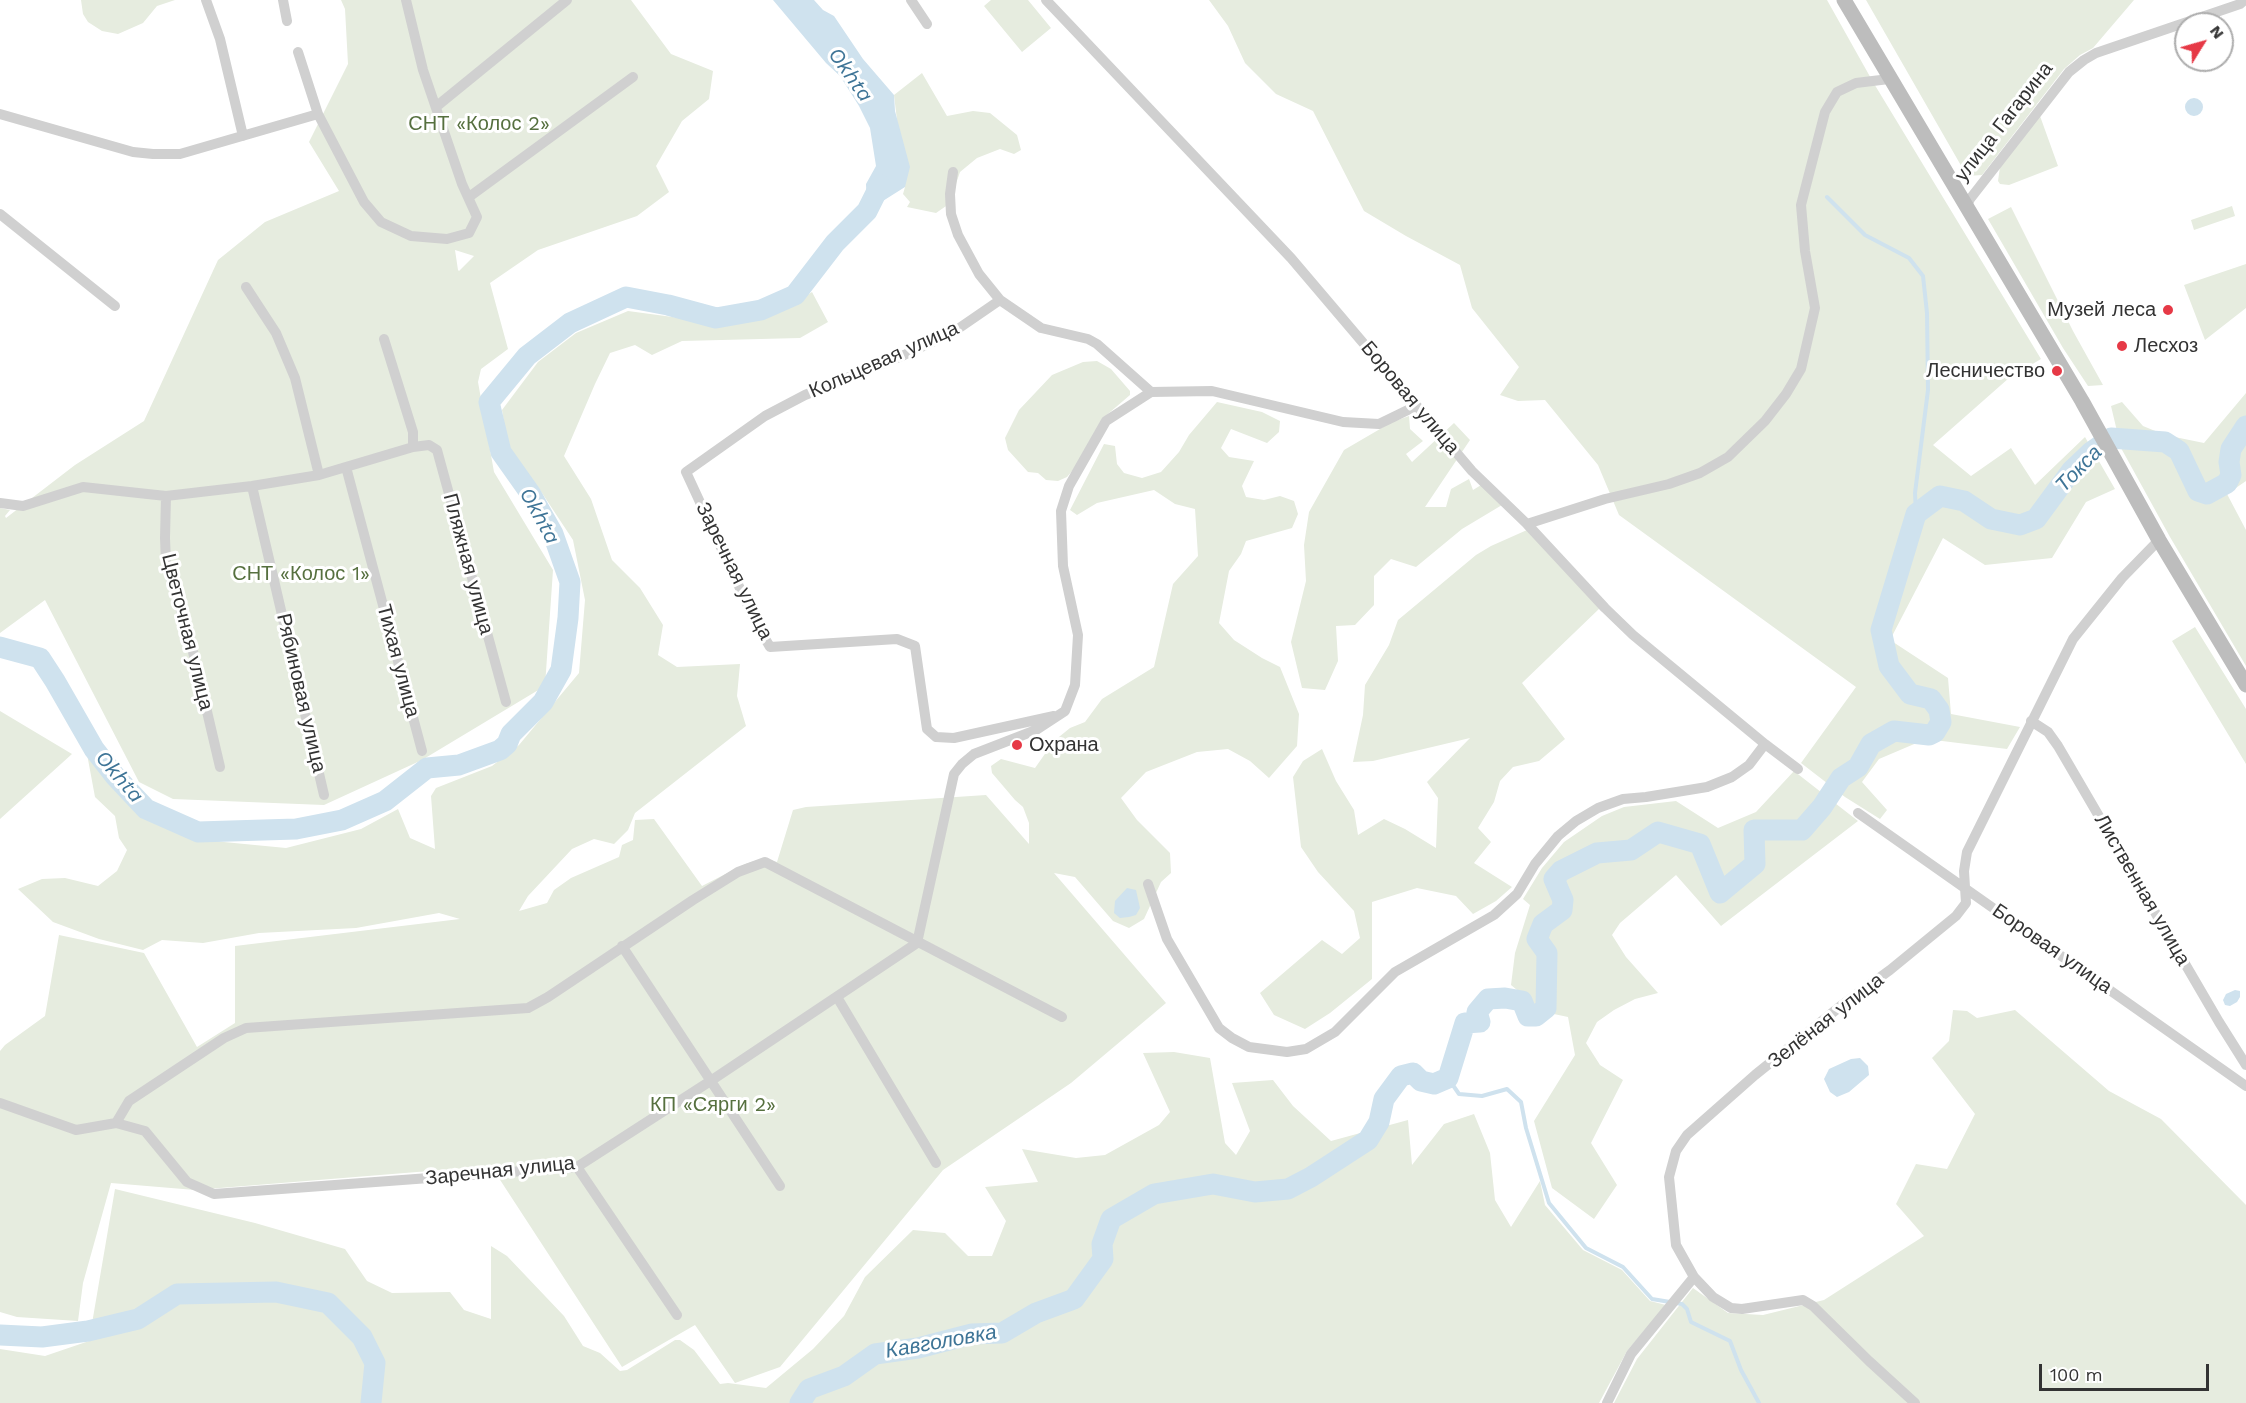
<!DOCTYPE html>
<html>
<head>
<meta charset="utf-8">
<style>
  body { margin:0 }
  #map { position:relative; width:2246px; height:1403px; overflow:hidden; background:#fff; font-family:"Work Sans",sans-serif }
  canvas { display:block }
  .north { position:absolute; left:2174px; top:12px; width:60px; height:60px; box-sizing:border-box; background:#fff; border:2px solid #adadad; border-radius:50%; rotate:53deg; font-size:16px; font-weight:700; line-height:24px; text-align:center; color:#333 }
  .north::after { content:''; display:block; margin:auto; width:21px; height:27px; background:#e63946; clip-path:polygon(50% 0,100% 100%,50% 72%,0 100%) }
  .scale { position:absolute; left:2039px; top:1364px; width:170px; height:27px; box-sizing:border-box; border:3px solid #333; border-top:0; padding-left:8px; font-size:18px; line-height:21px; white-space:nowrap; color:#333; -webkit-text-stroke:4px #fff; paint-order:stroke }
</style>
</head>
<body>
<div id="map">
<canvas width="2246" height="1403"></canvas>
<div class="north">N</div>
<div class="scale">100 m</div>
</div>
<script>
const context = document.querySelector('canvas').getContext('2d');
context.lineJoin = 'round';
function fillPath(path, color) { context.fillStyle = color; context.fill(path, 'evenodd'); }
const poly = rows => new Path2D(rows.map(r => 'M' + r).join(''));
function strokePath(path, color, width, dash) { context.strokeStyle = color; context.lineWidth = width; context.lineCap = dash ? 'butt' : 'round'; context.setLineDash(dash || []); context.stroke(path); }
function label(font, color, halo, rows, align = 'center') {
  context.font = font + ' "Work Sans",sans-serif'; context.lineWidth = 6; context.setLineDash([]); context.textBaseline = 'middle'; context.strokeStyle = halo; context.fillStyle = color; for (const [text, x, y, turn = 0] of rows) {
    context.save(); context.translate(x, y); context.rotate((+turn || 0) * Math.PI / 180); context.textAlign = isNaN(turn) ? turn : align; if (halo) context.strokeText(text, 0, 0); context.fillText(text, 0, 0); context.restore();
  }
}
const green = poly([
  [81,0,175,0,157,6,143,23,118,34,102,31,88,22,83,14],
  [341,0,631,0,671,54,713,71,709,99,682,121,656,166,669,192,637,216,538,250,490,283,508,349,481,369,478,382,494,472,553,570,545,686,422,760,324,805,173,799,139,782,45,600,0,633,0,508,10,510,5,516,6,518,75,465,144,421,218,260,265,222,339,191,309,142,348,64,345,9],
  [455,250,474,256,459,271,458,270],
  [991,0,1028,0,1051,28,1022,52,984,6],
  [1209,0,1827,0,1873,82,2041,359,2009,378,1933,445,1971,476,2011,448,2035,485,2085,437,2115,489,2086,502,2052,558,1985,565,1943,538,1890,640,1948,678,1951,714,2020,727,2007,749,1926,739,1879,759,1862,782,1887,810,1880,819,1845,797,1801,763,1856,687,1619,515,1598,465,1545,400,1518,401,1500,395,1519,367,1472,308,1460,265,1406,236,1364,211,1313,111,1276,94,1245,63,1228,26],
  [1866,0,2134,0,2093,48,2080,55,2064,69,1982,175,1967,176],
  [922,73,947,116,973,111,990,113,1017,135,1021,150,1014,154,1000,149,977,158,960,172,949,204,936,213,907,207,910,202,903,194,905,187,894,95],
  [2040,116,2058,166,2009,185,2000,184,1998,181,2000,167],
  [2232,206,2235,216,2194,230,2191,220],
  [2011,207,2073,331,2103,385,2088,386,2063,348,1988,219],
  [2246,264,2246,308,2205,340,2184,285],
  [812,292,828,322,800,338,682,341,652,355,635,345,610,353,595,384,564,456,591,499,612,560,640,588,663,625,658,655,677,667,740,664,737,696,746,726,635,813,628,830,614,844,594,839,572,849,528,896,519,911,547,903,554,890,571,878,619,857,622,845,633,840,635,820,654,819,702,886,745,864,764,858,777,862,793,810,806,807,986,795,1029,844,1029,823,1023,807,1015,800,992,773,991,766,1001,759,1035,768,1054,741,1070,728,1085,722,1102,699,1154,667,1173,584,1198,556,1195,509,1175,504,1154,490,1097,503,1077,515,1070,510,1104,444,1115,446,1117,464,1124,473,1142,478,1161,472,1179,452,1189,435,1217,402,1262,412,1280,421,1279,432,1267,443,1231,429,1221,448,1229,457,1254,461,1242,486,1246,497,1264,500,1280,496,1294,501,1298,514,1292,528,1246,541,1241,554,1229,571,1219,623,1234,640,1262,658,1280,667,1299,714,1297,746,1269,778,1250,761,1228,749,1197,752,1146,772,1121,798,1137,820,1170,853,1171,873,1161,882,1144,919,1129,928,1113,921,1075,877,1054,873,1166,1003,1071,1083,943,1170,780,1367,735,1383,695,1325,622,1367,491,1166,195,1190,111,1183,83,1283,78,1321,17,1317,0,1312,0,1051,5,1045,45,1016,59,935,144,953,197,1047,235,1023,235,946,460,919,439,913,356,928,259,933,203,943,162,940,143,950,99,939,53,922,18,889,42,879,65,878,98,886,117,871,127,850,119,838,115,816,95,797,87,754,140,816,203,840,286,848,361,829,398,809,410,838,435,849,431,796,436,788,492,766,519,745,579,673,585,600,573,540,538,487,508,447,502,410,538,362,576,333,628,311,717,323,758,318,796,302],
  [1097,361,1111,369,1130,391,1130,395,1102,419,1073,470,1067,477,1058,481,1046,480,1038,473,1028,472,1008,450,1005,438,1019,410,1052,375,1083,362],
  [2246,393,2246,481,2227,494,2246,530,2246,666,2170,537,2121,448,2111,406,2122,402,2143,426,2165,435,2204,443],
  [1409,416,1410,429,1423,441,1406,454,1412,462,1454,423,1470,440,1425,507,1446,507,1451,489,1469,479,1473,490,1486,482,1507,502,1462,529,1416,567,1391,559,1374,576,1374,605,1355,625,1336,626,1338,661,1325,690,1302,688,1291,642,1306,581,1304,545,1309,512,1344,450,1392,422],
  [1527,530,1600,608,1522,683,1565,739,1539,761,1513,767,1500,781,1494,802,1478,828,1491,842,1474,863,1512,887,1496,901,1473,914,1456,896,1417,888,1372,902,1372,979,1330,1013,1305,1029,1274,1015,1260,993,1322,940,1342,954,1360,938,1354,911,1318,872,1301,847,1293,777,1303,761,1322,749,1336,781,1354,810,1358,835,1384,819,1405,829,1436,848,1438,798,1427,782,1470,738,1373,761,1353,762,1363,715,1365,685,1389,645,1398,620,1476,555,1491,546],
  [2195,627,2246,709,2246,764,2172,641],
  [0,711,72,754,0,819],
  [1794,771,1858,821,1721,926,1676,875,1620,923,1612,935,1626,957,1658,993,1635,999,1614,1010,1597,1022,1586,1043,1600,1065,1623,1080,1591,1143,1617,1185,1594,1219,1552,1188,1534,1121,1575,1055,1568,1017,1535,1010,1529,1000,1511,985,1515,953,1530,905,1523,899,1542,868,1564,842,1602,816,1624,807,1676,801,1718,828,1756,812],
  [1953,1010,1967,1011,1977,1018,2015,1010,2109,1091,2161,1119,2246,1205,2246,1403,1614,1403,1637,1359,1693,1288,1728,1313,1763,1315,1824,1300,1924,1236,1896,1204,1916,1164,1947,1169,1975,1114,1932,1058,1949,1041],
  [1174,1052,1210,1058,1225,1143,1236,1155,1250,1131,1232,1083,1273,1080,1293,1106,1331,1141,1408,1120,1412,1165,1444,1124,1474,1114,1490,1153,1495,1200,1511,1227,1540,1181,1545,1205,1583,1250,1622,1270,1650,1301,1666,1305,1627,1351,1599,1403,0,1403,0,1349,45,1356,89,1341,115,1189,255,1223,345,1249,367,1281,392,1293,450,1292,464,1310,491,1319,491,1246,507,1256,564,1316,583,1346,600,1353,620,1371,627,1370,675,1340,680,1340,694,1350,720,1384,728,1383,766,1388,813,1349,844,1316,865,1277,913,1230,945,1233,968,1256,992,1256,1006,1221,985,1187,1038,1182,1022,1149,1076,1158,1105,1155,1159,1125,1170,1112,1143,1053]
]);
const water = poly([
  [773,0,814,0,823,10,834,16,863,59,894,95,895,111,910,167,905,187,867,211,866,184,876,166,870,128,859,106,840,76,826,63],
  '2185 107a9 9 0 1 1 18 0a9 9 0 1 1-18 0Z',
  [1127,888,1136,890,1140,908,1136,915,1129,917,1120,918,1114,913,1115,901],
  [2235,990,2240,991,2240,997,2237,1002,2230,1006,2225,1005,2223,1000,2226,994],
  [1860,1058,1868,1066,1869,1075,1849,1092,1837,1097,1830,1092,1824,1079,1829,1069,1851,1059]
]);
const stream = poly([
  [1827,197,1865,235,1909,258,1923,276,1927,313,1928,390,1915,493,1916,514],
  [1448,1078,1459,1094,1482,1096,1507,1089,1521,1102,1526,1128,1549,1203,1586,1248,1623,1267,1652,1299,1682,1304,1687,1309,1691,1322,1730,1341,1741,1370,1759,1403]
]);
const river = poly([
  [0,647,40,658,55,681,94,749,115,776,146,809,198,832,296,829,342,820,385,801,427,768,459,765,500,750,507,744,511,734,543,702,561,670,568,618,570,582,553,534,530,493,501,452,489,402,527,356,570,323,626,297,668,305,716,318,761,310,795,295,835,243,867,211,880,185],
  [0,1335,42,1337,88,1331,138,1319,177,1294,276,1292,328,1303,362,1337,375,1363,371,1403],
  [800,1403,809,1389,844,1376,875,1354,918,1348,972,1334,1002,1333,1036,1313,1074,1299,1103,1259,1102,1244,1111,1219,1154,1194,1213,1184,1255,1192,1288,1189,1311,1177,1368,1140,1379,1122,1384,1099,1401,1076,1413,1073,1421,1081,1434,1084,1448,1078,1465,1023,1480,1022,1477,1012,1488,999,1505,998,1522,1001,1528,1016,1536,1016,1546,1008,1547,953,1537,939,1543,924,1562,910,1563,900,1554,879,1561,871,1597,853,1631,850,1658,832,1700,844,1720,893,1755,864,1754,830,1802,830,1822,807,1841,778,1858,767,1871,744,1894,731,1929,735,1935,732,1941,722,1939,710,1931,699,1910,694,1889,666,1881,630,1916,514,1940,496,1964,501,1991,519,2020,525,2036,519,2072,470,2091,452,2111,438,2165,442,2179,451,2198,491,2207,494,2227,483,2231,475,2229,462,2231,449,2246,426]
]);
const street = poly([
  [206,0,220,39,243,136],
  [283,0,287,21],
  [911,0,927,24],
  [1046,0,1291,258,1472,471,1527,524,1605,608,1633,635,1765,744,1798,769],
  [298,52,318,114],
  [437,106,567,0],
  [0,114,133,152,153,154,180,154,318,114,364,202,381,222,411,236,447,239,469,233,477,217,462,184,423,70,406,0],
  [953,172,950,194,951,214,958,235,979,274,1000,300,1041,328,1088,339,1097,344,1151,392],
  [469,197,633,77],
  [1966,207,1970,199,2069,72,2084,60,2096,53,2240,4,2245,0],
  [0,214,115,306],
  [246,287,276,333,295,378,319,475],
  [1000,300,952,333,904,355,805,395,765,416,686,472,756,623,770,647,897,639,915,646,927,729,936,737,954,738,1054,716],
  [384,339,413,432,413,447],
  [346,467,422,751],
  [252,486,324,795],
  [166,496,165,538,166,563,190,639,220,767],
  [0,503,23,506,83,487,166,496,252,486,319,475,413,447,429,445,437,450,506,702],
  [1527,524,1605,499,1669,484,1700,473,1728,457,1765,421,1786,394,1801,369,1815,308,1805,251,1801,205,1825,112,1837,92,1856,83,1889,79],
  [2031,721,2048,732,2058,746,2219,1022,2246,1065],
  [1858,813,2246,1086],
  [1148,884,1167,939,1219,1028,1232,1038,1249,1047,1287,1052,1306,1049,1335,1032,1395,972,1494,915,1517,894,1535,864,1558,836,1576,821,1598,808,1623,799,1646,797,1707,787,1732,777,1749,765,1765,744],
  [917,943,954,774,962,764,974,754,1036,730,1065,711,1075,685,1078,635,1063,566,1061,511,1069,486,1106,421,1151,392,1212,391,1343,422,1379,424,1416,406],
  [622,946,780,1186],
  [837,997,936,1163],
  [0,1103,76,1130,116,1123,145,1131,187,1182,214,1194,577,1167,712,1080,917,943],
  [116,1123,129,1101,224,1038,246,1028,528,1008,548,997,693,900,738,872,765,862,1062,1017],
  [577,1167,677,1315],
  [1607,1403,1631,1354,1694,1277],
  [1915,1403,1869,1361,1813,1306,1803,1300,1742,1309,1731,1308,1713,1297,1694,1277,1676,1245,1669,1177,1676,1151,1687,1135,1755,1075,1842,1005,1890,970,1956,916,1966,903,1964,871,1967,852,2073,639,2122,578,2159,540]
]);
const secondary = poly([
  [1844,0,2082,401,2159,540,2246,685]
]);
const markers = [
  [2168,310,6,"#e63946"],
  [2122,346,6,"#e63946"],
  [2057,371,6,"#e63946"],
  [1017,745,6,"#e63946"]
];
const streetNames = [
  ["улица Гагарина",2004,122,-52],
  ["Кольцевая улица",884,360,-24],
  ["Боровая улица",1410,398,50],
  ["Пляжная улица",468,564,75],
  ["Заречная улица",734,571,64],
  ["Цветочная улица",187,632,76],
  ["Тихая улица",398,661,75],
  ["Рябиновая улица",301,693,77],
  ["Лиственная улица",2142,890,60],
  ["Боровая улица",2052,949,35],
  ["Зелёная улица",1826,1021,-38],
  ["Заречная улица",500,1171,-6]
];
const parkNames = [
  ["СНТ «Колос 2»",479,124],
  ["СНТ «Колос 1»",301,574],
  ["КП «Сярги 2»",713,1105]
];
const poiNames = [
  ["Музей леса",2156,310],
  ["Лесхоз",2134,346,"left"],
  ["Лесничество",2045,371],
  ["Охрана",1029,745,"left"]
];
const waterNames = [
  ["Okhta",850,75,55],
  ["Токса",2079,469,-46],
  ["Okhta",539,516,61],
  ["Okhta",119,777,49],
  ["Кавголовка",941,1342,-10]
];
fillPath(green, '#e6ecdf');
fillPath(water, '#cfe2ee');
strokePath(stream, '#cfe2ee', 4);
strokePath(river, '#cfe2ee', 21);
strokePath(street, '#d0d0d0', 10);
strokePath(secondary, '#bdbdbd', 15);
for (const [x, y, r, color] of markers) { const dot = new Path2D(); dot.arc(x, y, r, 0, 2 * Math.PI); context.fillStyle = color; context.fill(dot); strokePath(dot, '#fff', 2); }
label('20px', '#333', '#fff', streetNames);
label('20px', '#56703f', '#fff', parkNames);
label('20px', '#333', '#fff', poiNames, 'right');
label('italic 21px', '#3f7597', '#fff', waterNames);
</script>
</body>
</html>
